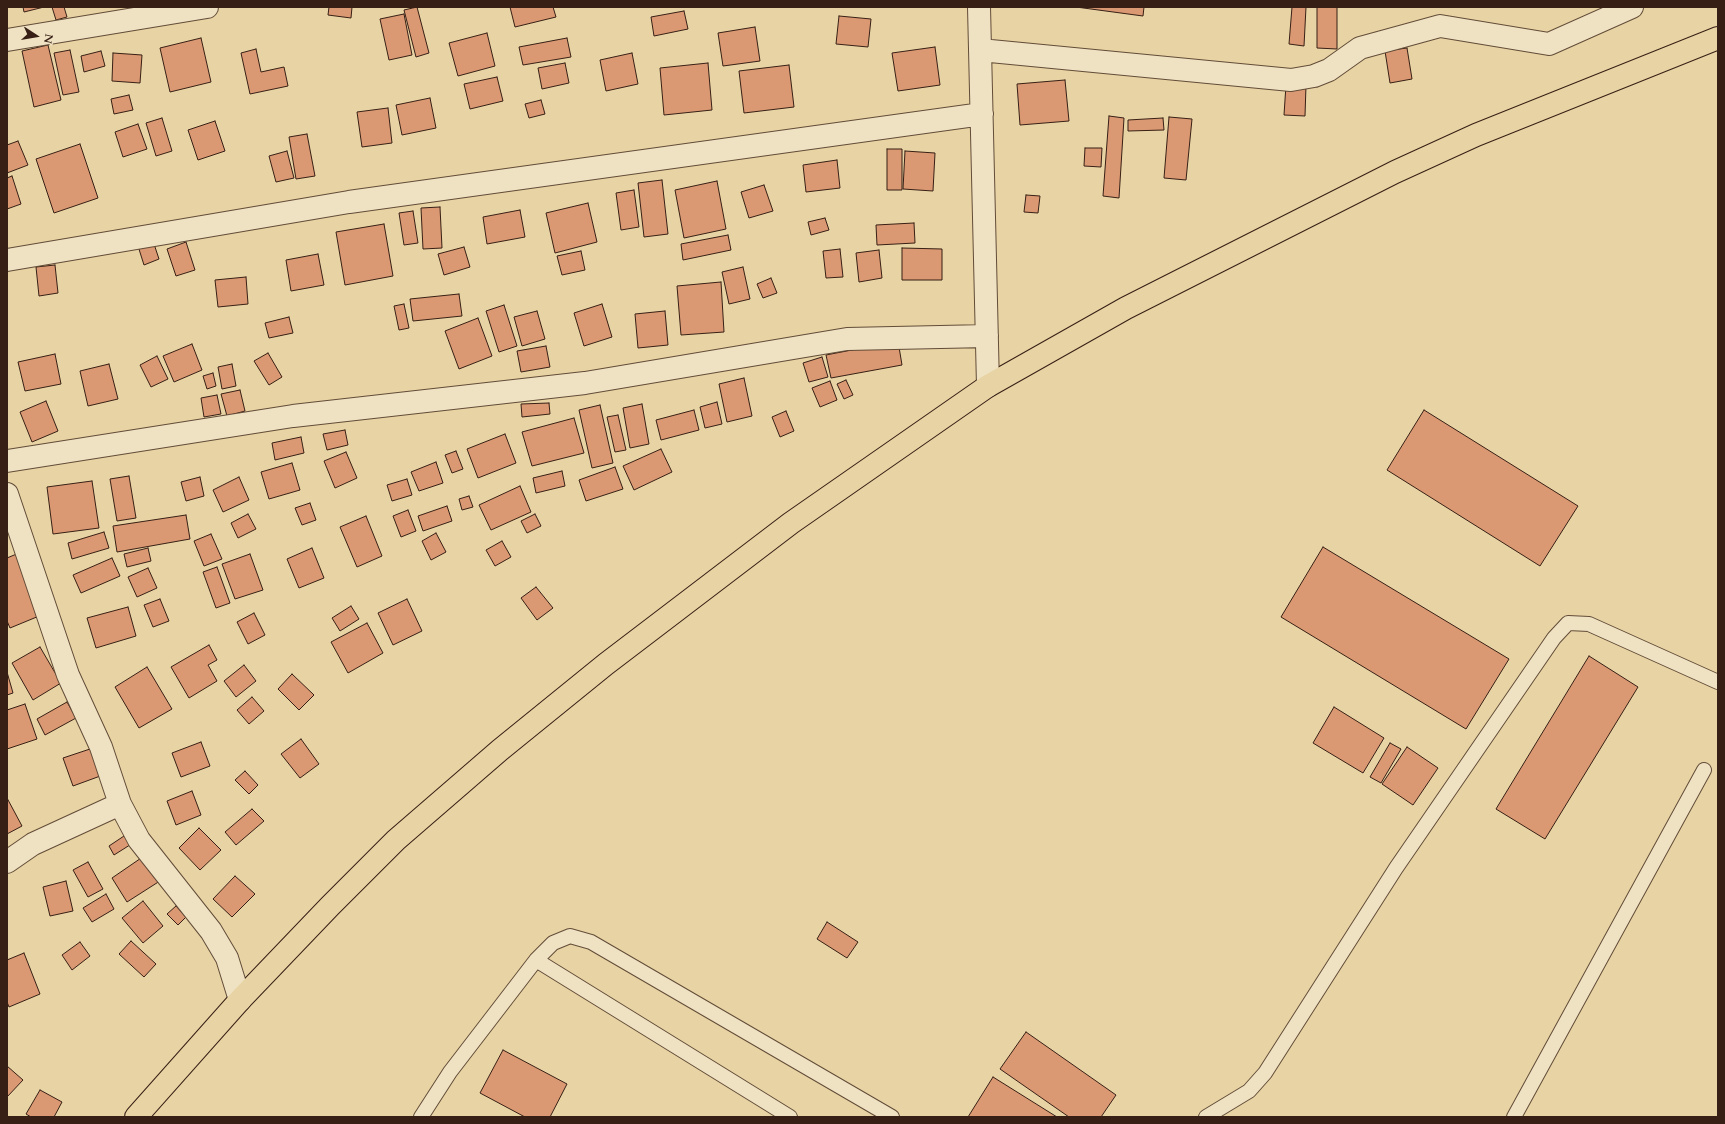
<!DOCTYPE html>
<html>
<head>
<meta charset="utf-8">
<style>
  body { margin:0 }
  #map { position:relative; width:1725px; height:1124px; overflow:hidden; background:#e7d3a3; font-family:Cardo,serif }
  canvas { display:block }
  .frame { position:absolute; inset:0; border:8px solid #371f15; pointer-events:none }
  .north { position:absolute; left:16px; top:16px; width:40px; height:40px; -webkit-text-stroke:3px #efe2c3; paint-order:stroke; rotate:102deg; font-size:11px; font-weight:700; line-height:16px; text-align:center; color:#371f15 }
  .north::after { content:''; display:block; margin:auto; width:14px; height:18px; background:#371f15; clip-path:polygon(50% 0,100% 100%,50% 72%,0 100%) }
</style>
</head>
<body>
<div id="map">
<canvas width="1725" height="1124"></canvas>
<div class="frame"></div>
<div class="north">N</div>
</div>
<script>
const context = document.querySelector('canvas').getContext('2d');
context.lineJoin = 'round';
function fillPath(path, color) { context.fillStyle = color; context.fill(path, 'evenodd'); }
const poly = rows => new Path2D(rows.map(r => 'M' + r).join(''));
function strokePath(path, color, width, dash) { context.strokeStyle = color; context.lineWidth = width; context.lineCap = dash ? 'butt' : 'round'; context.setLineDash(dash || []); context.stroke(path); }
const building = poly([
  [23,7,44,7,24,12,23,7],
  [52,7,64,7,67,17,56,20,52,7],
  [329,7,352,7,351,18,328,15,329,7],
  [417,7,429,53,416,57,404,10,417,7],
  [510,7,553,7,556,17,515,27,510,7],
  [1076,7,1144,7,1143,16,1076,7],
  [1292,7,1306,7,1304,46,1289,44,1292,7],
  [1317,7,1337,7,1337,49,1317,48,1317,7],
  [684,11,688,29,654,36,651,17,684,11],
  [404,14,412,55,389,60,380,19,404,14],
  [839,16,871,19,868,47,836,44,839,16],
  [755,27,760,61,723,66,718,33,755,27],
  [487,33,495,66,458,76,449,43,487,33],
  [201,38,211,82,170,92,160,48,201,38],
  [567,38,571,57,523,65,519,47,567,38],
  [48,45,61,100,34,107,22,51,48,45],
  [935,47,940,85,898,91,892,53,935,47],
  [1407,48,1412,79,1390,83,1385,51,1407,48],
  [256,49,261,72,284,67,288,86,250,94,241,53,256,49],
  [70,50,79,92,63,95,54,53,70,50],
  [101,51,105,66,84,72,81,56,101,51],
  [113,53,142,55,140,83,112,81,113,53],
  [632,53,638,84,606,91,600,60,632,53],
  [565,63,569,83,542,89,538,68,565,63],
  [708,63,712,110,664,115,660,68,708,63],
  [789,65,794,107,744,113,739,71,789,65],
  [497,77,503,101,470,109,464,84,497,77],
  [1065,80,1069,121,1020,125,1017,84,1065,80],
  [1286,85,1306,85,1305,116,1284,115,1286,85],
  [129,95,133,110,114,114,111,99,129,95],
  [430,98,436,128,402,135,396,105,430,98],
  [541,100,545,114,529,118,525,104,541,100],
  [388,108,392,143,362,147,357,112,388,108],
  [1109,116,1124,118,1119,198,1103,196,1109,116],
  [1169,117,1192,119,1186,180,1164,178,1169,117],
  [162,118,172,151,156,156,146,123,162,118],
  [1163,118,1164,130,1128,131,1128,120,1163,118],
  [215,121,225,151,198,160,188,130,215,121],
  [138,124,147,149,123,157,115,132,138,124],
  [307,134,315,176,296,179,289,137,307,134],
  [18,141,28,165,7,173,7,145,18,141],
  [80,144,98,198,54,213,36,159,80,144],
  [1085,148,1102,148,1101,167,1084,166,1085,148],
  [887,149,902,149,902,190,887,190,887,149],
  [287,151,294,178,276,182,269,156,287,151],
  [905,151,935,153,933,191,903,189,905,151],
  [837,160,840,188,806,192,803,165,837,160],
  [12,176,21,204,7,209,7,178,12,176],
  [662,180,668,234,644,237,638,183,662,180],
  [717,181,726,229,684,238,675,190,717,181],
  [764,185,773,211,749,218,741,192,764,185],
  [634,190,639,227,621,230,616,193,634,190],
  [1026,195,1040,196,1038,213,1024,212,1026,195],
  [588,203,597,242,555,253,546,213,588,203],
  [440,207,442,248,423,249,421,208,440,207],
  [520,210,525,237,487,244,483,217,520,210],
  [413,211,418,243,404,245,399,213,413,211],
  [825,218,829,230,811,235,808,222,825,218],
  [914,223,915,243,877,245,876,225,914,223],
  [384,224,393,276,345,285,336,232,384,224],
  [728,235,731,250,683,260,681,244,728,235],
  [153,241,159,259,144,265,138,246,153,241],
  [186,242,195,270,176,276,167,249,186,242],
  [464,247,470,267,444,275,438,254,464,247],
  [902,248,942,249,942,280,902,280,902,248],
  [840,249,843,277,826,278,823,251,840,249],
  [879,250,882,278,859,282,856,253,879,250],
  [581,251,585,270,562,275,557,256,581,251],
  [318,254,324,285,291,291,286,260,318,254],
  [55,265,58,293,39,296,36,267,55,265],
  [743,267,750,299,729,304,722,272,743,267],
  [246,277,248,304,218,307,215,280,246,277],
  [771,278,777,293,763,298,757,284,771,278],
  [721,282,724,332,681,335,677,286,721,282],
  [459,294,462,316,413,321,410,299,459,294],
  [404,304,409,328,399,330,394,306,404,304],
  [602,304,612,337,584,346,574,313,602,304],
  [504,305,517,346,499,352,486,311,504,305],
  [537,311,545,339,522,346,514,317,537,311],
  [665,311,668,345,638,348,635,314,665,311],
  [289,317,293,333,269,338,265,323,289,317],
  [478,318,492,356,459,369,445,331,478,318],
  [898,341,902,365,831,378,826,355,898,341],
  [192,344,202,370,174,382,163,356,192,344],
  [546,346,550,367,521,372,517,351,546,346],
  [268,353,282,377,269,385,254,361,268,353],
  [55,354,61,384,25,391,18,362,55,354],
  [157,356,168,379,151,387,140,365,157,356],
  [822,357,828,377,809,382,803,363,822,357],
  [109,364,118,399,88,406,80,371,109,364],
  [232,364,236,386,222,389,218,367,232,364],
  [213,373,216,386,207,389,203,376,213,373],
  [744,378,752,416,727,422,719,384,744,378],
  [846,380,853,395,844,399,837,384,846,380],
  [830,381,837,400,820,407,812,388,830,381],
  [240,390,245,411,227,416,221,394,240,390],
  [217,395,221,414,204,417,201,398,217,395],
  [46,401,58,431,32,442,20,412,46,401],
  [717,402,722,424,705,428,700,407,717,402],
  [549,403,550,414,522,417,521,404,549,403],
  [642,404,649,444,630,448,623,408,642,404],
  [600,405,613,463,592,468,579,410,600,405],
  [694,410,699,430,661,440,656,420,694,410],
  [1424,410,1578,506,1540,566,1387,470,1424,410],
  [786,411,794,431,780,437,772,417,786,411],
  [618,415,626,450,615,452,607,417,618,415],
  [574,418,584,453,532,466,522,432,574,418],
  [345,430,348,445,327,450,323,434,345,430],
  [505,434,516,463,478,478,467,449,505,434],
  [301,437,304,453,275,460,272,443,301,437],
  [661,449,672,472,634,490,623,466,661,449],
  [456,451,463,469,452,473,445,455,456,451],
  [346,452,357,478,335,488,324,461,346,452],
  [436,462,443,483,419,491,411,472,436,462],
  [292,463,300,490,269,499,261,472,292,463],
  [615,467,623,489,586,501,579,480,615,467],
  [562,471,565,486,536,493,533,478,562,471],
  [129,476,136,518,117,521,110,479,129,476],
  [200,477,204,496,186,501,181,482,200,477],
  [239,477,249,500,223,512,213,490,239,477],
  [407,479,412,495,392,501,387,485,407,479],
  [92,481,99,528,53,534,47,487,92,481],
  [520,486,531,512,491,530,479,505,520,486],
  [469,496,473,507,462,510,459,499,469,496],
  [310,503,316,520,302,525,295,508,310,503],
  [447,506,452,521,423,531,418,516,447,506],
  [408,510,416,531,401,537,393,516,408,510],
  [248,514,256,529,238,538,231,523,248,514],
  [535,514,541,526,527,533,521,521,535,514],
  [186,515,190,539,117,552,113,526,186,515],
  [366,516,382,556,357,567,340,527,366,516],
  [104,532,109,548,72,559,68,543,104,532],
  [436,533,446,552,431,560,422,541,436,533],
  [211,534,222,559,204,566,194,541,211,534],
  [502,541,511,557,495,566,486,550,502,541],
  [1323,547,1509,659,1466,729,1281,617,1323,547],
  [148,548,151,561,127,567,124,554,148,548],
  [312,548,324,578,299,588,287,559,312,548],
  [19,553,44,614,10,628,7,621,7,558,19,553],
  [250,554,263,590,235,599,222,564,250,554],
  [112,558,120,576,81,593,73,575,112,558],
  [217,567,230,603,216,608,203,572,217,567],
  [148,568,157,588,137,597,128,577,148,568],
  [536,587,553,608,537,620,521,598,536,587],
  [160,599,169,621,153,627,144,605,160,599],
  [407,599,422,631,393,645,378,613,407,599],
  [351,606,359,619,340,631,332,618,351,606],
  [128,607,136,636,96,648,87,618,128,607],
  [254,613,265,635,248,644,237,622,254,613],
  [367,623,383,653,348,673,331,642,367,623],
  [209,645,217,660,208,665,217,681,189,698,171,667,209,645],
  [40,647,61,683,33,700,12,663,40,647],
  [1589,656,1638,687,1545,839,1496,809,1589,656],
  [244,665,256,681,236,697,224,681,244,665],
  [147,667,172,709,139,728,115,687,147,667],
  [7,672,13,693,7,695,7,672],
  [292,674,314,695,299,710,278,689,292,674],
  [252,697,264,711,249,724,237,710,252,697],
  [67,702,76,718,45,735,37,719,67,702],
  [25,704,37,739,7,749,7,710,25,704],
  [1334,707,1384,738,1363,773,1313,743,1334,707],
  [301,739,319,764,300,778,281,754,301,739],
  [201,742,210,766,181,777,172,753,201,742],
  [1390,743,1401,749,1381,783,1370,777,1390,743],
  [1407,747,1438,768,1413,805,1382,784,1407,747],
  [93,748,103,775,73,786,63,758,93,748],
  [245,771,258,785,249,794,235,780,245,771],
  [192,791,201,815,176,825,167,801,192,791],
  [7,798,22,826,7,834,7,798],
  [252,809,264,821,236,845,225,832,252,809],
  [199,828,221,850,200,870,179,848,199,828],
  [127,834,133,843,114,855,109,846,127,834],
  [147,854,163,879,127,902,112,878,147,854],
  [88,862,103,889,88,897,73,870,88,862],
  [235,876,255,894,232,917,213,899,235,876],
  [66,881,73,911,50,916,43,887,66,881],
  [106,894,114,909,92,922,83,908,106,894],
  [143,901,163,926,143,943,122,918,143,901],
  [176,906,186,917,178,925,167,914,176,906],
  [827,922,858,942,847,958,817,939,827,922],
  [131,941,156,964,144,977,119,954,131,941],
  [80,942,90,956,72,970,62,955,80,942],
  [24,953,40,994,9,1007,7,1002,7,960,24,953],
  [1026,1032,1116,1095,1101,1117,1069,1117,1000,1069,1026,1032],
  [503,1050,567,1084,550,1117,525,1117,480,1093,503,1050],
  [7,1066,23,1080,7,1097,7,1066],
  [993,1077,1057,1117,968,1117,993,1077],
  [40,1090,62,1102,54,1117,31,1117,26,1114,40,1090]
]);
const service = poly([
  [536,960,790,1117],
  [421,1117,450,1072,536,960,553,943,570,936,591,942,892,1117],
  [1206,1117,1249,1091,1265,1073,1396,868,1554,638,1568,623,1589,624,1718,682],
  [1514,1117,1704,770]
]);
const minor = poly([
  [979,7,988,386],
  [7,40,207,7],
  [980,50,1291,80,1314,76,1329,70,1360,48,1440,26,1549,44,1632,7],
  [7,260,349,202,982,114],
  [7,461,293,416,585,383,847,339,987,336],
  [7,494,68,675,101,747,120,804,139,840,211,931,227,958,240,1000],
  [7,862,33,844,120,804]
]);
const trunk = poly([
  [136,1117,240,1000,330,906,396,840,500,750,606,664,791,523,988,386,1126,308,1395,172,1476,135,1718,38]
]);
fillPath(building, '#da9972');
strokePath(building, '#371f15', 1);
strokePath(service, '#634c38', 16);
strokePath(minor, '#634c38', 24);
strokePath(trunk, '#371f15', 24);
strokePath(service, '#efe2c3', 14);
strokePath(minor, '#efe2c3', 22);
strokePath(trunk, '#e7d3a3', 22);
</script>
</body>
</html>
